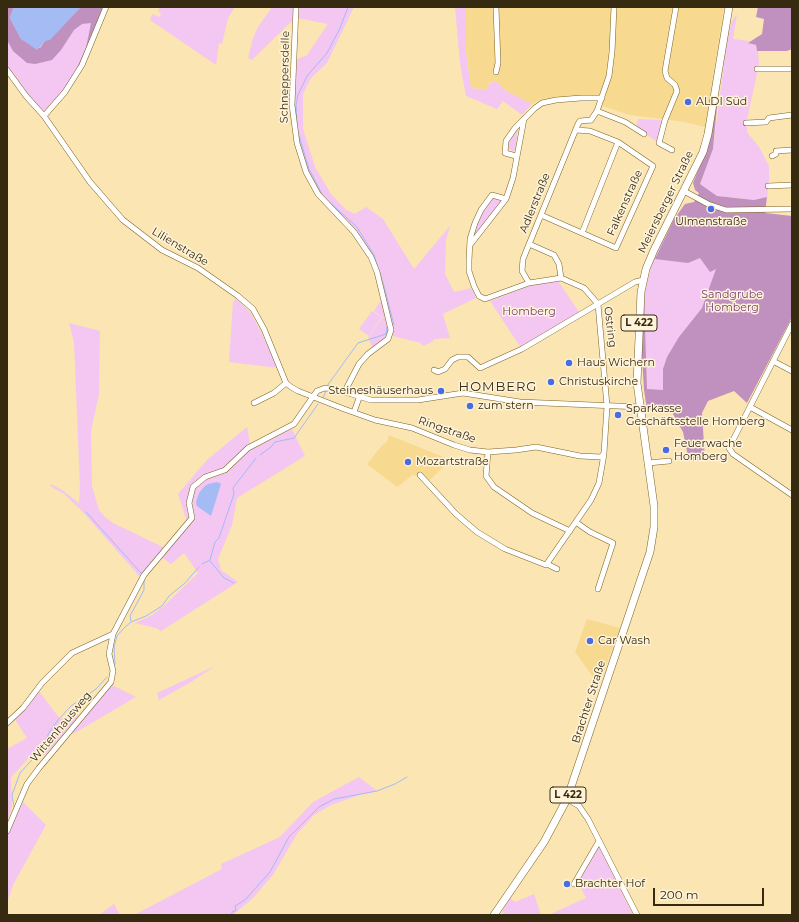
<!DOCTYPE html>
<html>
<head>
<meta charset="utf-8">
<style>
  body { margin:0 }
  #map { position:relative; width:799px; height:922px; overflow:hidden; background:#fbe5b2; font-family:Montserrat,sans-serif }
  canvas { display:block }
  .frame { position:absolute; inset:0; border:8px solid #362b11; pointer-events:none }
  .scale { position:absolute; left:653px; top:888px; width:111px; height:18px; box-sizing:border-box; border:2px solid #362b11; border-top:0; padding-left:5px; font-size:12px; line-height:14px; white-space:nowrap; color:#362b11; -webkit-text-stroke:3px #fff4da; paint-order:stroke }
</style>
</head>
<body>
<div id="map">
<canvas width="799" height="922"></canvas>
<div class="frame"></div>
<div class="scale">200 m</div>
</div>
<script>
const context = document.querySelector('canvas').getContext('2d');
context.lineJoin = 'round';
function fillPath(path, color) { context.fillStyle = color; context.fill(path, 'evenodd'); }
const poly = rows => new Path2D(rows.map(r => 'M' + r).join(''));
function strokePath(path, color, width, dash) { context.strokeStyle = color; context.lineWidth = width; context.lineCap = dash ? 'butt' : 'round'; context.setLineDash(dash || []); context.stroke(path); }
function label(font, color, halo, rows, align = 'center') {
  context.font = font + ' Montserrat,sans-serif'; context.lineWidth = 3; context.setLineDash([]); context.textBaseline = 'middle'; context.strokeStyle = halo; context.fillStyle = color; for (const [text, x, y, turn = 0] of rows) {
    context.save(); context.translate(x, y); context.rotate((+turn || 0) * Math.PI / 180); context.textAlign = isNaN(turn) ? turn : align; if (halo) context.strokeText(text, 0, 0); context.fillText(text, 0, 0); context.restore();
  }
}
const built = poly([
  [466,7,724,7,705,127,685,122,630,115,602,106,606,94,569,97,540,100,532,104,506,91,495,81,489,83,487,90,471,88,466,52],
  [389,435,448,459,445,465,429,481,421,471,415,476,414,474,397,487,367,464,384,443,386,444],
  [587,619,620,628,599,685,575,652]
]);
const green = poly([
  [7,7,107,7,63,97,45,115,24,91,7,67],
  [160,7,235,7,228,18,222,44,219,43,216,65,150,20,152,14,160,17,161,15,158,10],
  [272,7,295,7,294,19,252,60,248,58,253,38,258,27],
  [298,7,354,7,327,63,311,78,303,94,303,129,315,167,331,194,346,210,355,214,366,207,383,219,414,269,450,226,446,240,445,274,454,292,471,288,476,298,443,314,450,338,434,339,432,342,423,346,421,343,393,336,381,285,367,249,326,202,312,183,303,160,293,116,296,60,307,55,328,24,297,18],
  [455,7,466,7,466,52,471,88,487,90,489,84,495,81,506,91,532,104,522,115,503,101,497,109,466,96,460,63],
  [737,14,733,39,749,41,748,43,756,45,757,51,758,51,759,64,747,120,747,132,759,147,769,166,769,185,767,197,754,200,717,196,700,184,713,149,727,40,732,21],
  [638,119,663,120,658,142,636,128],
  [520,124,517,134,516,148,512,153,512,150,508,149,508,146,512,136],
  [492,197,500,199,501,203,472,240,481,213],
  [662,238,679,243,719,244,707,393,693,418,660,411,657,399,647,390,644,294,653,260],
  [553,281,558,281,579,312,521,348,490,301,531,285],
  [236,298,250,312,260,330,278,368,229,362,233,302],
  [381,300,388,329,387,336,373,348,368,338,383,317,374,311],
  [372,311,382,317,369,336,359,329],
  [69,323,100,331,99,394,91,431,92,486,99,510,105,517,113,523,165,548,140,577,82,511,64,494,50,486,51,484,62,490,79,503,80,487,75,366,74,342],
  [247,427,250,444,253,447,292,429,305,456,237,498,232,525,218,559,221,570,238,582,161,631,156,628,135,623,152,615,165,605,198,573,184,553,171,564,161,557,187,521,178,494,207,460],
  [215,666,191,682,159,700,157,693],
  [112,685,136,697,73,734,72,732],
  [38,690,60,719,77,712,78,717,44,756,38,748,11,777,12,808,7,822,7,749,27,738,14,718],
  [359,777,377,791,360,795,331,805,314,815,297,834,273,875,253,898,233,915,134,915,222,869,221,864,280,837,313,802],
  [23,802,46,825,13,885,7,903,7,834],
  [598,846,600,847,633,915,548,915,586,898,578,882],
  [534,894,541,915,506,915,502,912,510,898,515,902],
  [114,904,120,915,99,915]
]);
const forest = poly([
  [7,7,15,7,13,9,10,18,21,39,40,48,45,41,81,7,104,7,83,59,76,70,86,48,91,23,82,24,74,30,61,50,52,60,35,64,27,63,13,51,7,40],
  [758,7,792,7,792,49,787,51,757,51,756,45,748,43,762,34,764,19,756,17],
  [718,96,713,149,700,184,717,196,754,200,767,197,765,213,792,216,792,311,791,319,747,403,734,391,708,401,702,413,705,460,689,461,683,432,669,407,647,410,644,390,641,337,644,294,647,389,663,390,663,369,667,357,679,337,702,308,716,269,710,272,700,258,688,263,655,259,674,219,685,204,694,202,699,193,695,190,693,183,708,146,716,97]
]);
const water = poly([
  [15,7,81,7,50,40,45,41,37,50,21,39,10,18,13,9],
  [217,482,221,484,211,516,197,506,196,502,199,493,204,487,208,484]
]);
const stream = poly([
  [297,123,296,105,298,95,307,76,327,53,340,28,348,7],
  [298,132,309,169,322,194],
  [328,201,357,227,374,255,384,286,394,325],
  [327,386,358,343,386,334,387,327],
  [323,398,326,391],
  [260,455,271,447,275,442,294,438,318,404],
  [86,512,141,573],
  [210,561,224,578,234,583],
  [202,564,210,560,215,542,219,538,234,494,233,488,256,458],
  [131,621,130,616,144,590,144,580],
  [115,664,114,647,117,636,124,628,131,622,146,616,162,606,169,596,185,583,199,567],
  [14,807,12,795,20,773,41,750,50,731,58,720,71,706,96,689,107,677],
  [224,915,229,915],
  [231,915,233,911,236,911,235,906,245,900,270,872,289,837,319,807,334,799,377,791,395,784,407,777]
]);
const minor = poly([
  [296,7,292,105,297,143,306,172,318,194,354,232,371,257,377,272,391,330,388,339,368,354,359,364,345,391],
  [757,69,792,69],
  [7,70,26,96,44,116,90,182,123,220,162,250,198,268,238,296,253,309,264,329,286,383,291,387,298,391,344,409,375,420,412,428,454,445,470,450,488,452,516,450,536,447,580,456,601,457,604,453,607,406,598,304,584,288,561,278,529,283,485,299,479,296,474,286,469,271,469,261,470,239,475,223,481,210,492,195,506,199],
  [496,72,498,63,496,7],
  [597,111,625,122,644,134],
  [44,116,65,92,82,65,106,7],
  [591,120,597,111,609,76,612,52,614,7],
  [746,123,766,122,769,118,792,115],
  [672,150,659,143,665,120,677,91,675,85,667,78,665,71,676,7],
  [516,156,505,153,506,141,515,128,535,108,542,103,556,100,581,98,602,98],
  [772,156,776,154,776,151,792,150],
  [768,186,792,185],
  [684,191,708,204,726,210,792,209],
  [541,215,616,248,653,166,618,142,590,131,576,130],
  [582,233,618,142],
  [529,244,554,255,559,264,561,278],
  [470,245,506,199,513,178,524,119],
  [529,283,522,271,523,259,578,124,580,121,591,120],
  [792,324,729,448,733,454,792,495],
  [773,361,792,371],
  [434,370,438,372,445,369,452,360,458,357,468,357,480,368,522,349,635,282,643,280],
  [254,403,274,393,286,383],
  [750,407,792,430],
  [354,412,359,398],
  [488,452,486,476,494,487,532,513,570,531],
  [648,463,669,461],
  [420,475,456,514,477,532,505,549,546,565,591,500,599,483,604,454],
  [577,523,590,532,613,543,598,589],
  [547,564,557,569],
  [7,723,23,708,42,683,72,653,113,634],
  [567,799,579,806,588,819,637,915],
  [7,831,27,784,39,768,111,682,113,671,109,654,113,634,144,575,192,518,189,503,193,487,205,477,225,470,248,448,294,424,317,391,325,388,335,389,371,400,418,400,463,393,520,402,641,407],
  [574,884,599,841]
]);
const major = poly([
  [494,915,544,842,567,799,650,552,654,527,654,506,637,383,641,292,646,269,654,250,703,152,708,134,729,7]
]);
const markers = [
  [688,102,4,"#496de0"],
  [711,209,4,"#496de0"],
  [569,363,4,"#496de0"],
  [551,382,4,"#496de0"],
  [441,391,4,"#496de0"],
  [470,406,4,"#496de0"],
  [618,415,4,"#496de0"],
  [666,450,4,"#496de0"],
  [408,462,4,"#496de0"],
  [590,641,4,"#496de0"],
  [567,884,4,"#496de0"]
];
const shields = [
  [639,323,36],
  [568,795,36]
];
const shieldNames = [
  ["L 422",639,323],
  ["L 422",568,795]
];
const streetNames = [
  ["Schneppersdelle",285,77,-89],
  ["Meiersberger Straße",666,202,-64],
  ["Adlerstraße",535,203,-68],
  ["Falkenstraße",625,203,-66],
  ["Lilienstraße",180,247,31],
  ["Ostring",610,327,83],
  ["Ringstraße",447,430,19],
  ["Brachter Straße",589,702,-72],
  ["Wittenhausweg",61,727,-50]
];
const poiNames = [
  ["ALDI Süd",696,102],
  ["Ulmenstraße",711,222,"center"],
  ["Haus Wichern",577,363],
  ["Christuskirche",559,382],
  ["Steineshäuserhaus",433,391,"right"],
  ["zum stern",478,406],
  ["Sparkasse",626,409],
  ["Geschäftsstelle Homberg",626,422],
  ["Feuerwache",674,444],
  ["Homberg",674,457],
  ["Mozartstraße",416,462],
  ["Car Wash",598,641],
  ["Brachter Hof",575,884]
];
const parkNames = [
  ["Sandgrube",732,295],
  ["Homberg",732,308],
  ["Homberg",529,312]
];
const quarterNames = [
  ["HOMBERG",498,387]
];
fillPath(built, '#f8d990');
fillPath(green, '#f3c7f1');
fillPath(forest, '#c090bf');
fillPath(water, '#a4bbf4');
strokePath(stream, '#a4bbf4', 1);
strokePath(minor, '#7c6322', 6);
strokePath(major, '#7c6322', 8);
strokePath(minor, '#fff', 5);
strokePath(major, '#fff', 7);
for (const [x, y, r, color] of markers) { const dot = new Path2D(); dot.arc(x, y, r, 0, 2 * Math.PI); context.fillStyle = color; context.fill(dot); strokePath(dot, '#fff4da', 1.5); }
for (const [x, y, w] of shields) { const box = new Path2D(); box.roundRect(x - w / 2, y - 8, w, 16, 3); context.fillStyle = '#fff4da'; context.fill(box); strokePath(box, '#362b11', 1); }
label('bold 10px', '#362b11', null, shieldNames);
label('11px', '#362b11', '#fff4da', streetNames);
label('11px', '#362b11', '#fff4da', poiNames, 'left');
label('11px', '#763b76', '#fff4da', parkNames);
context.letterSpacing = '1px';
label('13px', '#362b11', '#fff4da', quarterNames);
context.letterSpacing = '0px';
</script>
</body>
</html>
